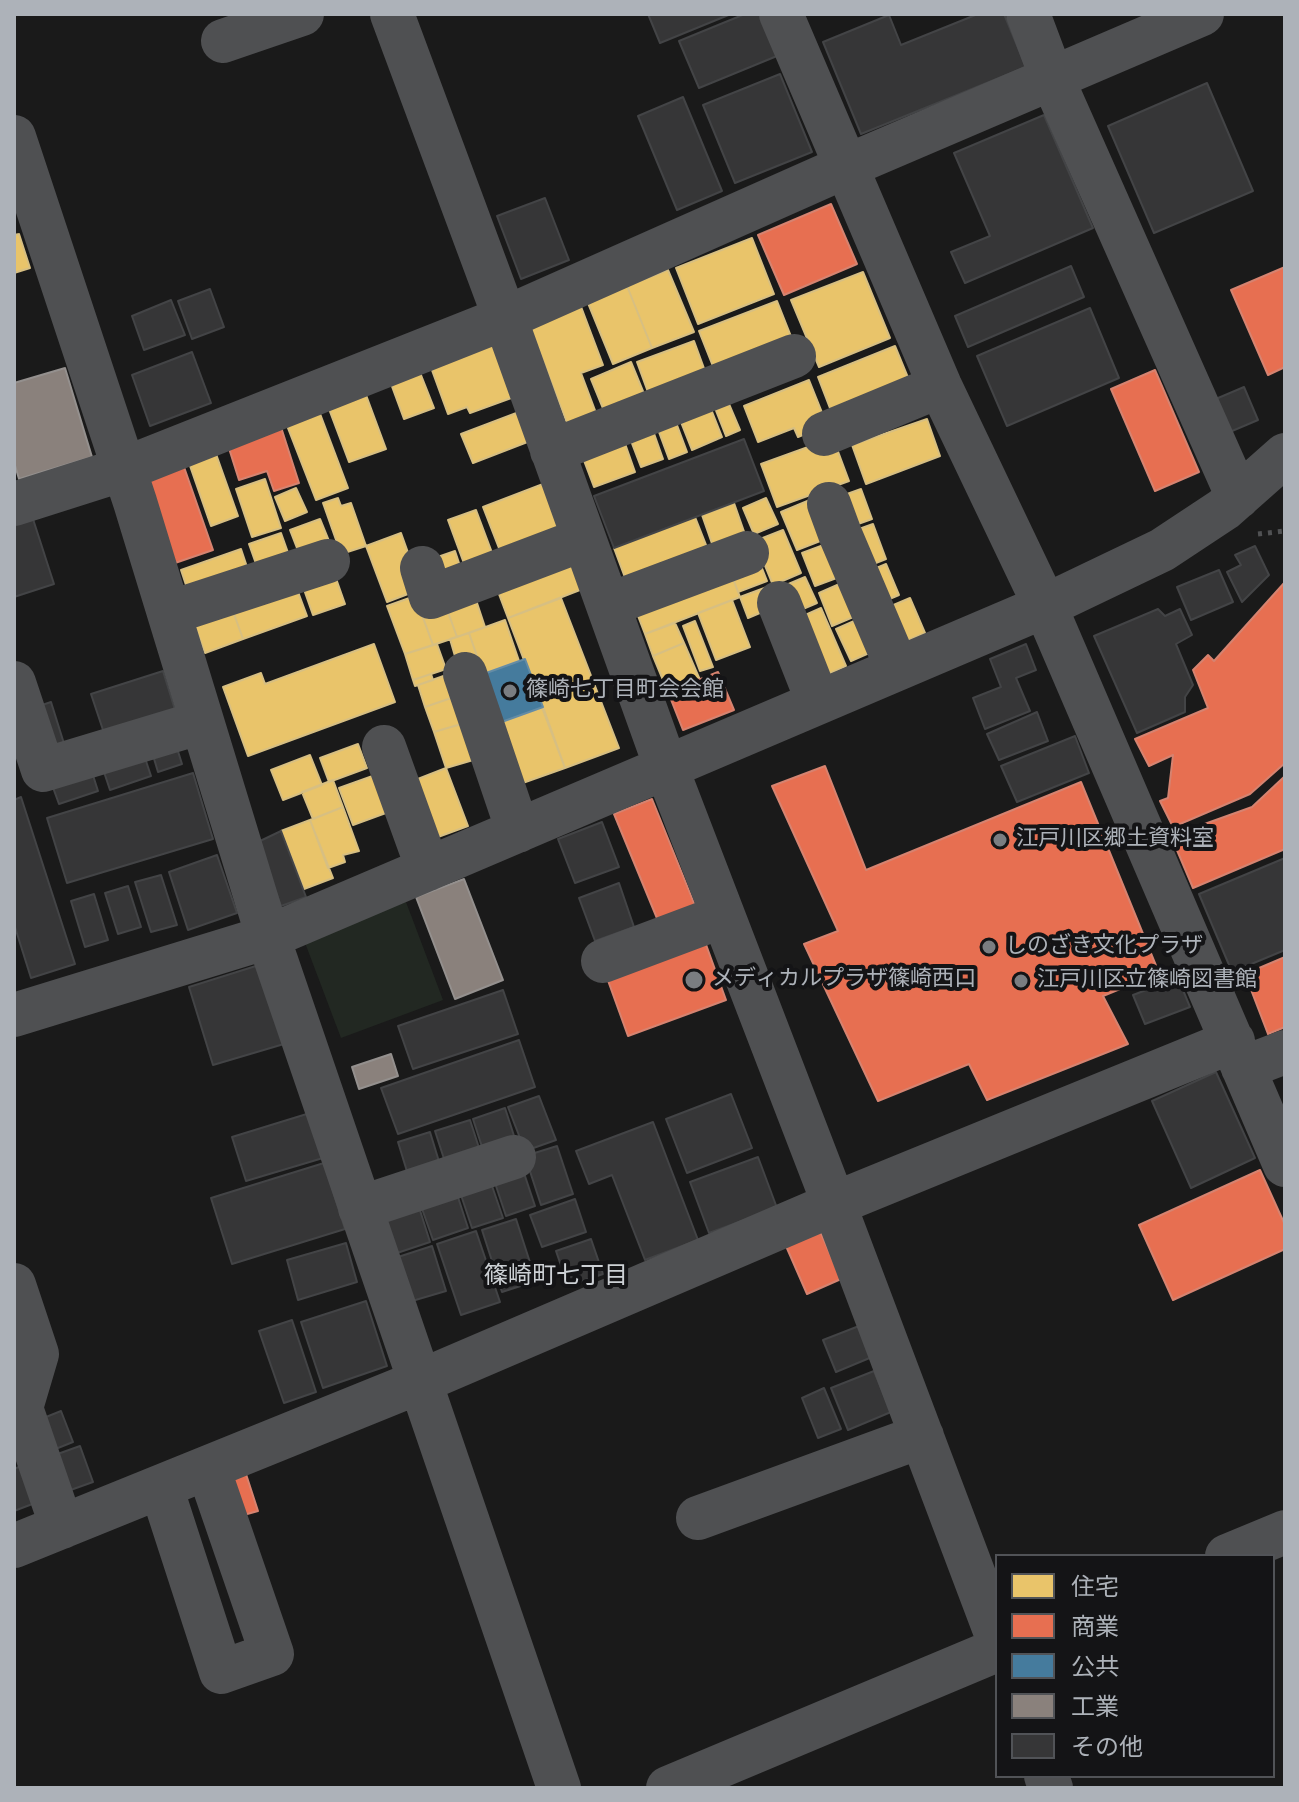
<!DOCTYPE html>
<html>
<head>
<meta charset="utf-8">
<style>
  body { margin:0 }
  #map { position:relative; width:1299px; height:1802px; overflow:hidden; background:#1a1a1a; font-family:"Source Sans 3","Noto Sans JP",sans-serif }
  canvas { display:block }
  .frame { position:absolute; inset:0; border:16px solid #adb2b9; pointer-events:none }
  .legend { position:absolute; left:995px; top:1554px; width:280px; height:224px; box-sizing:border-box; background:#141416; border:2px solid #515357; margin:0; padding:10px 14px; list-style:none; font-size:24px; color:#adb2b9 }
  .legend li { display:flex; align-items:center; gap:16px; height:40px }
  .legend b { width:40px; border:2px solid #515357 }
</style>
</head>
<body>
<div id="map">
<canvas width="1299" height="1802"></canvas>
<div class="frame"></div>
<ul class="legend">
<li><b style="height:22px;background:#e9c46a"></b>住宅</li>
<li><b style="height:22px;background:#e76f51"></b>商業</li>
<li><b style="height:22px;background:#457b9d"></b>公共</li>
<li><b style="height:22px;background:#8a817c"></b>工業</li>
<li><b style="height:22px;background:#363637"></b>その他</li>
</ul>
</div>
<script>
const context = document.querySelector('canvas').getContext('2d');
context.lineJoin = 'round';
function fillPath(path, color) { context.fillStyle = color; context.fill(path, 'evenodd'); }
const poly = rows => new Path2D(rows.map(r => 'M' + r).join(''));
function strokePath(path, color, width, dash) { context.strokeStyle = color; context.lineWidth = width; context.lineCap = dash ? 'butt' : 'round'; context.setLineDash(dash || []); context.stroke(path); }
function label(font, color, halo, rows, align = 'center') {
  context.font = font + ' "Source Sans 3","Noto Sans JP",sans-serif'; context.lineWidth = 8; context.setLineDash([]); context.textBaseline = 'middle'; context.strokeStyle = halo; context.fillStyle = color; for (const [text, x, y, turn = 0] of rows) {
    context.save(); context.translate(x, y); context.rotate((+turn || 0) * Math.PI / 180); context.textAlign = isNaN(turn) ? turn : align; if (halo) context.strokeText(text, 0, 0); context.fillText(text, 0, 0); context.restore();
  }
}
const green = poly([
  [406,902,443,1000,341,1038,304,940]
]);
const homes = poly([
  [19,234,30,268,14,273,14,235,19,234],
  [752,238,774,294,698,324,676,268,752,238],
  [668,270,694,332,652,348,627,286,668,270],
  [863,272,890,338,819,367,791,300,863,272],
  [627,286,652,348,613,364,588,303,627,286],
  [777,301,796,349,718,379,699,331,777,301],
  [580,304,603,365,581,373,599,421,570,431,529,324,580,304],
  [492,340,514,397,470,413,467,407,448,414,429,362,492,340],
  [694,341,709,382,652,403,637,362,694,341],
  [895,346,911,385,833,416,818,377,895,346],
  [631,362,649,406,609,423,591,379,631,362],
  [419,370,434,408,404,419,390,381,419,370],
  [809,380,827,425,798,437,794,428,758,442,744,406,809,380],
  [366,395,386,449,349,462,329,409,366,395],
  [726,397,740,430,726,436,713,403,726,397],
  [709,404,722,437,692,450,679,417,709,404],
  [319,411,348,488,316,500,286,423,319,411],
  [519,412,530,441,473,463,461,434,519,412],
  [674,417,687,452,669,459,656,424,674,417],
  [927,419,940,456,866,484,852,445,927,419],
  [651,425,663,459,641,467,628,433,651,425],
  [622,435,635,472,594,487,580,450,622,435],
  [833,438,849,481,777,507,761,464,833,438],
  [216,454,238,516,211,526,189,463,216,454],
  [265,479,281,528,252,537,236,489,265,479],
  [543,484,564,539,504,561,483,507,543,484],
  [296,488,307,512,285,521,275,497,296,488],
  [861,489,872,519,844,529,833,499,861,489],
  [817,497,833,536,797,550,781,512,817,497],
  [338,498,341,506,351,503,366,546,341,554,323,503,338,498],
  [766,498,778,524,754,534,743,508,766,498],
  [734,503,748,543,716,555,702,515,734,503],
  [476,510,497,566,469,577,448,520,476,510],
  [695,517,712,560,630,591,614,548,695,517],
  [320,519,333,551,302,561,290,530,320,519],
  [873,524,886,559,858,570,845,534,873,524],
  [783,530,801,573,773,585,755,541,783,530],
  [281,533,292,564,260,575,249,544,281,533],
  [401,533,421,589,387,602,366,546,401,533],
  [829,543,842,576,815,586,802,553,829,543],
  [241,549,250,576,190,597,181,570,241,549],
  [455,551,464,578,439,587,429,560,455,551],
  [571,552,585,588,508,618,494,581,571,552],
  [758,558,767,581,738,592,730,570,758,558],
  [886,564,899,595,875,605,862,574,886,564],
  [728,565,740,597,645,634,633,603,728,565],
  [333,570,345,604,313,615,301,581,333,570],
  [805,577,817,603,791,614,779,588,805,577],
  [294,581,307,616,243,639,230,603,294,581],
  [844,582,858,615,832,626,819,593,844,582],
  [767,587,774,607,748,618,740,597,767,587],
  [473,591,485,627,457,637,444,601,473,591],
  [415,596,433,645,405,654,387,606,415,596],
  [561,598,619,748,565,768,508,618,561,598],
  [910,598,925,633,892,647,877,612,910,598],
  [732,600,750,647,716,660,698,613,732,600],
  [444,601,457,637,433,645,420,609,444,601],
  [230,603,243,639,205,653,191,616,230,603],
  [821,608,846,666,820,678,794,620,821,608],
  [861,618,876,650,851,661,836,629,861,618],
  [505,620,519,661,483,674,469,633,505,620],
  [695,621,713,667,700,671,683,626,695,621],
  [675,623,684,643,653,656,645,634,675,623],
  [469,633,477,656,457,663,450,639,469,633],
  [684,643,700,680,668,692,653,656,684,643],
  [374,644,395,702,248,756,223,687,261,673,265,684,374,644],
  [437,644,446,669,413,680,405,654,437,644],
  [452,673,460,695,425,707,418,685,452,673],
  [431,674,433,680,415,686,413,680,431,674],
  [460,695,468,722,434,732,425,707,460,695],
  [543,707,565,768,517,785,496,724,543,707],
  [468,722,480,758,446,768,434,732,468,722],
  [358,744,367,768,329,782,320,758,358,744],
  [310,755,322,785,283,800,271,770,310,755],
  [446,768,468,826,427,841,405,784,446,768],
  [381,773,394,810,353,825,339,788,381,773],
  [333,780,343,807,313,819,302,792,333,780],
  [343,807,359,851,343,855,345,862,328,868,310,820,343,807],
  [310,820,333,878,304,889,281,831,310,820]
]);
const shops = poly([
  [831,204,857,264,784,295,758,235,831,204],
  [1285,267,1285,367,1268,375,1231,290,1285,267],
  [1155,370,1199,472,1155,491,1111,389,1155,370],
  [280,424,299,483,274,491,267,471,239,480,227,442,280,424],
  [184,467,213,550,175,563,145,481,184,467],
  [1285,582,1285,763,1250,794,1173,827,1160,801,1168,798,1173,755,1149,766,1135,739,1208,708,1193,670,1208,655,1214,661,1285,582],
  [718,672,734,710,683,730,668,692,718,672],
  [825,766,866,870,1081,782,1159,973,1103,996,1128,1044,987,1100,969,1064,878,1101,804,944,838,931,772,786,825,766],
  [1285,776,1285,849,1193,888,1171,836,1252,807,1285,776],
  [652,799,698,913,661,928,614,814,652,799],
  [704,939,726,1000,628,1036,606,975,704,939],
  [1285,957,1285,1027,1268,1034,1245,974,1285,957],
  [1260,1170,1285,1225,1285,1249,1173,1300,1139,1225,1260,1170],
  [820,1231,841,1279,807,1294,786,1246,820,1231],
  [244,1468,258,1511,233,1518,219,1476,244,1468]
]);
const public = poly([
  [525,659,543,707,496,724,478,676,525,659]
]);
const industry = poly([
  [65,368,92,457,19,479,14,462,14,383,65,368],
  [464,879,503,980,455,999,416,897,464,879],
  [391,1054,398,1076,359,1089,352,1067,391,1054]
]);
const building = poly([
  [648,14,731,14,660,43,648,14],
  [745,14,760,14,777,56,699,88,679,41,745,14],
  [978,14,1004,14,1026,67,861,134,823,42,889,15,901,45,978,14],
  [780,74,812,152,735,183,703,105,780,74],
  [1207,83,1253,191,1154,233,1108,126,1207,83],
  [683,97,722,191,677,210,638,116,683,97],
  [1044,115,1093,228,965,283,951,252,990,236,954,153,1044,115],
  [545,198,569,260,521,279,497,216,545,198],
  [1071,266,1084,297,968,347,955,316,1071,266],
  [210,289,224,327,192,339,178,301,210,289],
  [171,300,185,335,144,350,132,316,171,300],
  [1090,308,1119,378,1007,426,977,356,1090,308],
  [192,352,211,403,150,426,132,375,192,352],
  [1244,387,1258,420,1225,434,1211,401,1244,387],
  [744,439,764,491,614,548,594,496,744,439],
  [33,519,54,584,14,597,14,525,33,519],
  [1255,546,1269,575,1242,602,1227,572,1241,565,1235,555,1255,546],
  [1219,570,1233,602,1191,620,1177,587,1219,570],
  [1158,609,1165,616,1180,609,1192,635,1176,644,1193,685,1185,697,1185,712,1137,733,1094,636,1158,609],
  [1026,644,1036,670,1016,678,1030,711,985,729,973,698,1001,687,990,659,1026,644],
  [163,671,176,713,105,736,91,694,163,671],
  [51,702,66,750,47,756,33,708,51,702],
  [1037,712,1048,741,999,760,987,734,1037,712],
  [1075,736,1089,773,1017,802,1001,766,1075,736],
  [176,745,182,764,158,772,152,752,176,745],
  [143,752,151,776,110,790,102,766,143,752],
  [91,769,98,791,59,804,51,782,91,769],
  [193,773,213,839,67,883,47,818,193,773],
  [21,797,75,964,31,978,14,924,14,800,21,797],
  [602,822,619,867,575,883,558,839,602,822],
  [281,831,306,897,281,906,258,842,281,831],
  [217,855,237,913,188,930,169,872,217,855],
  [1285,858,1285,950,1232,972,1199,894,1285,858],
  [161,875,177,925,151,932,135,882,161,875],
  [619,883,634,927,595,941,579,898,619,883],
  [128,886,141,927,118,934,105,893,128,886],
  [94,894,108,940,85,947,71,901,94,894],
  [259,965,284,1044,213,1065,189,987,259,965],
  [1178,978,1190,1007,1145,1024,1133,995,1178,978],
  [503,990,518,1034,413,1069,398,1026,503,990],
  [519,1040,535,1087,398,1134,381,1088,519,1040],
  [1216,1072,1255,1158,1191,1188,1152,1101,1216,1072],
  [731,1094,752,1148,687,1173,666,1119,731,1094],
  [539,1096,556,1140,525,1151,508,1107,539,1096],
  [505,1108,516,1142,484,1153,473,1119,505,1108],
  [310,1113,323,1158,246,1181,232,1137,310,1113],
  [470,1120,481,1154,446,1165,435,1131,470,1120],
  [653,1122,698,1240,645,1260,612,1175,589,1184,576,1151,653,1122],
  [430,1132,441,1168,409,1178,398,1142,430,1132],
  [557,1146,573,1194,541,1205,525,1156,557,1146],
  [758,1157,777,1208,709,1233,690,1182,758,1157],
  [324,1163,345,1229,232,1264,211,1198,324,1163],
  [522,1167,535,1206,506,1216,493,1177,522,1167],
  [490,1180,503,1218,472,1228,459,1189,490,1180],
  [456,1191,468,1228,433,1240,420,1203,456,1191],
  [575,1199,586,1232,542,1247,530,1215,575,1199],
  [418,1204,430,1242,397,1253,384,1215,418,1204],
  [516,1219,536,1281,502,1292,482,1230,516,1219],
  [476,1231,500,1302,461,1315,437,1244,476,1231],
  [591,1239,603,1274,568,1286,556,1251,591,1239],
  [346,1243,357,1282,298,1300,287,1260,346,1243],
  [432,1246,446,1291,412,1301,398,1257,432,1246],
  [366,1301,387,1366,323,1388,301,1322,366,1301],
  [292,1320,316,1392,284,1403,259,1331,292,1320],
  [859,1326,872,1357,836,1372,823,1340,859,1326],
  [874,1371,891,1412,848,1430,831,1388,874,1371],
  [824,1388,841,1429,818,1438,802,1398,824,1388],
  [61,1411,73,1442,48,1452,36,1421,61,1411],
  [80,1446,93,1482,65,1492,52,1456,80,1446],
  [28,1463,43,1500,14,1511,14,1469,28,1463]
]);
const path = poly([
  [1258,534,1285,531]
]);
const minor = poly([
  [392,14,505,318,666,767,834,1204,997,1636],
  [781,14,940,386,1045,606,1285,1165],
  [1028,14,1052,78,1238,497],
  [223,41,302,14],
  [14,137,135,502,268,937,559,1788],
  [824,434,940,386],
  [552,451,794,356],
  [14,504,124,469,505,318,847,166,1202,14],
  [829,504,840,534,897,668],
  [422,568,431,597,584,539],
  [779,603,818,702],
  [608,605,747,553],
  [169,613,328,561],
  [465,674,518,831],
  [14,683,43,770,202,722],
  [384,747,428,869],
  [603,961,723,916],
  [14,1015,268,937,1045,606,1162,550,1224,509,1285,455],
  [1243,1068,1285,1052],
  [360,1208,514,1157],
  [14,1285,37,1354,21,1408,62,1527],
  [161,1487,221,1672,272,1654,208,1468],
  [698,1518,922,1436],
  [14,1546,419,1382,834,1204,1233,1041],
  [1227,1556,1285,1532],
  [1046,1776,1051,1788],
  [668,1788,997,1650]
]);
const markers = [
  [510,691,8,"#7a7d81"],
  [1000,840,8,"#7a7d81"],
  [989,947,8,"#7a7d81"],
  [694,980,10,"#7a7d81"],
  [1021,981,8,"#7a7d81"]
];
const poiNames = [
  ["篠崎七丁目町会会館",526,691],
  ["江戸川区郷土資料室",1016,840],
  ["しのざき文化プラザ",1005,947],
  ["メディカルプラザ篠崎西口",712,980],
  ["江戸川区立篠崎図書館",1037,981]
];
const neighbourhoodNames = [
  ["篠崎町七丁目",556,1278]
];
fillPath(green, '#222822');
fillPath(homes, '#e9c46a');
strokePath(homes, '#d7bf82', 2);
fillPath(shops, '#e76f51');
strokePath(shops, '#d68370', 2);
fillPath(public, '#457b9d');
strokePath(public, '#648ca5', 2);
fillPath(industry, '#8a817c');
strokePath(industry, '#94908e', 2);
fillPath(building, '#363637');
strokePath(building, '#434446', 2);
strokePath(path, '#505153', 5, [4, 6]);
strokePath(minor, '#4f5052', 44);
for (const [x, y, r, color] of markers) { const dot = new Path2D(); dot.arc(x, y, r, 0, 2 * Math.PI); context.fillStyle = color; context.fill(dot); strokePath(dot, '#141416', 3); }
label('22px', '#adb2b9', '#141416', poiNames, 'left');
label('24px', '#cdd1d5', '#141416', neighbourhoodNames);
</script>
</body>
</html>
